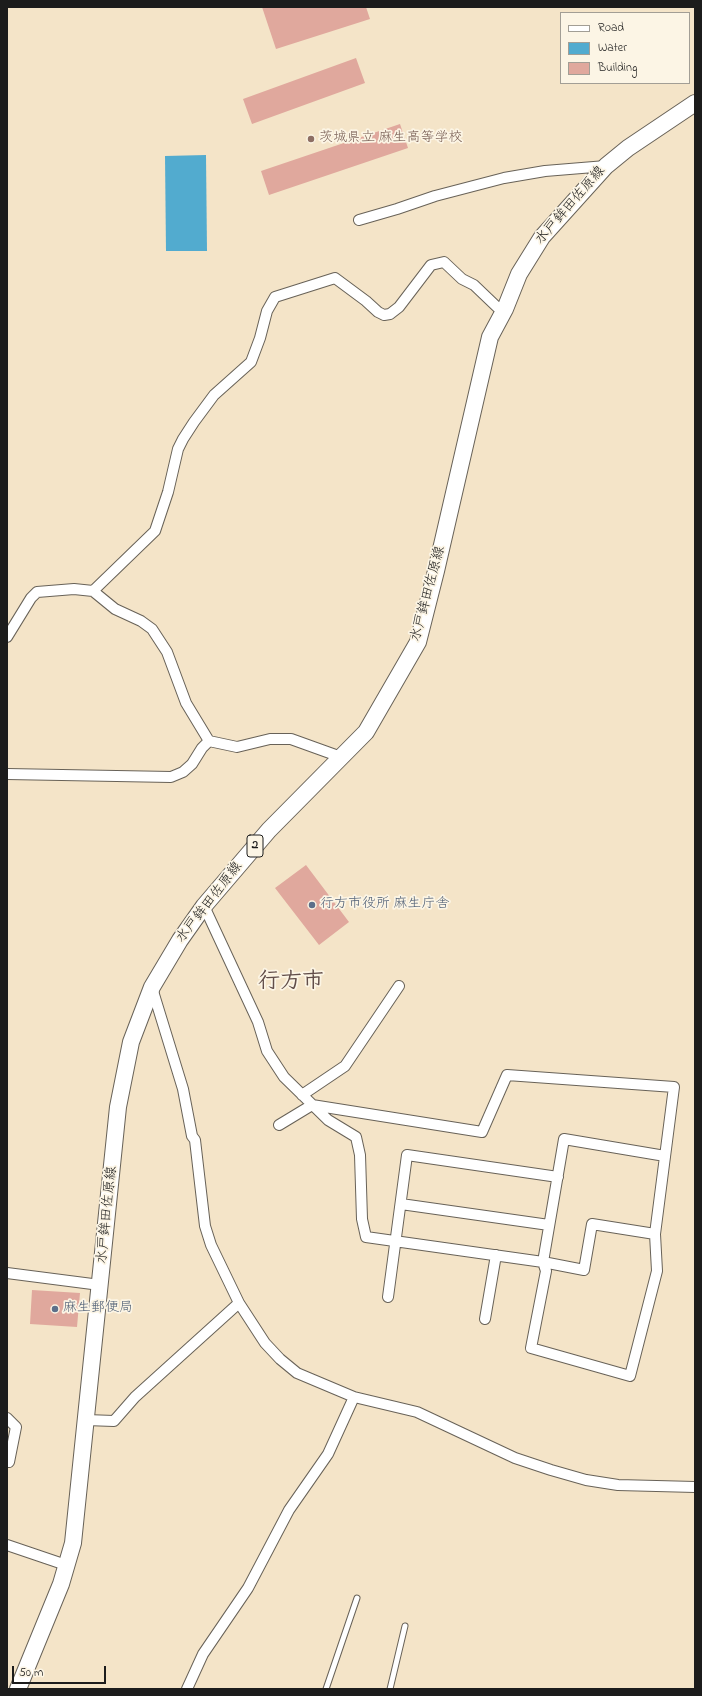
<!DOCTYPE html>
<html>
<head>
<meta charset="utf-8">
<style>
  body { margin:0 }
  #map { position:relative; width:702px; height:1696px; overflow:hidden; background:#f4e4c8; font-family:"Indie Flower",sans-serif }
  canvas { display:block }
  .frame { position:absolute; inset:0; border:8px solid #1c1c1c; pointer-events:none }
  .legend { position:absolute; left:560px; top:12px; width:130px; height:72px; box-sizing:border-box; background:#fcf5e5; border:1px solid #a29e95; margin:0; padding:5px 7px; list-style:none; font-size:12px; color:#1c1c1c }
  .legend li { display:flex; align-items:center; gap:8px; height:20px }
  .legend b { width:20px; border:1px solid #a29e95 }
  .scale { position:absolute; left:12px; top:1666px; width:94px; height:18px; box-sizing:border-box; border:2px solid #1c1c1c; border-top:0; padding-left:5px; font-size:12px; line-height:14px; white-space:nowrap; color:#1c1c1c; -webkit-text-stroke:3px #fcf5e5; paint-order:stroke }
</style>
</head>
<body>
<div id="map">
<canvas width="702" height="1696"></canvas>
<div class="frame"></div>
<ul class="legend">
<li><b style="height:5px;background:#fff"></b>Road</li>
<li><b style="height:11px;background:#52abcf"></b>Water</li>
<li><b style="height:11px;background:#e0a89d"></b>Building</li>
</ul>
<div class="scale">50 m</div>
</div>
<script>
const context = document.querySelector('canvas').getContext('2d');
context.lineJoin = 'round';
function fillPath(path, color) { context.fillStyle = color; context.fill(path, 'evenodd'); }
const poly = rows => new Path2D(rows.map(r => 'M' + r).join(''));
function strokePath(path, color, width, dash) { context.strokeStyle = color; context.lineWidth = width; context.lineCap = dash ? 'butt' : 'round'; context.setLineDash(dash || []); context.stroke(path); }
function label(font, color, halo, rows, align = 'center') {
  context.font = font + ' "Indie Flower","Klee One",sans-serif'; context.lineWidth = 3.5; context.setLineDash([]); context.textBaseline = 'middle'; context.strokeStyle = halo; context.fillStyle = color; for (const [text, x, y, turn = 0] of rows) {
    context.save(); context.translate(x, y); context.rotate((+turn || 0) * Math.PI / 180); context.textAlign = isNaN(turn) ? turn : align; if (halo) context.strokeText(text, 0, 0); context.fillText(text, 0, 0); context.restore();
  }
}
const water = poly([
  [206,155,207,251,166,251,165,156]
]);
const building = poly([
  [262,7,366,7,370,19,276,49],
  [356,58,365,83,252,124,243,99],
  [400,124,408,148,269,195,261,171],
  [306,865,349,922,319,945,275,888],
  [32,1290,80,1293,77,1327,30,1324]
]);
const service = poly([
  [326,1689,357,1598],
  [390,1689,405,1626]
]);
const minor = poly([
  [359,220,397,209,435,196,504,178,545,171,606,166],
  [93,591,115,609,141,621,152,629,167,652,186,703,209,741,237,747,270,739,291,739,341,757],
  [7,637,31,598,37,592,74,589,93,591,155,531,168,492,178,449,183,439,194,422,214,395,251,362,260,338,267,311,275,297,335,278,366,301,378,312,384,315,390,314,399,307,431,265,444,262,462,279,474,285,497,307,505,309],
  [7,774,171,777,183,772,192,764,202,748,209,741],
  [204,906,258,1022,267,1051,284,1077,328,1120,356,1137,360,1155,362,1219,366,1237,543,1262,584,1270,592,1224,655,1234],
  [152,988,183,1089,192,1136,195,1140,205,1226,211,1245,239,1303,265,1343,280,1359,297,1373,354,1397,417,1412,515,1458,551,1470,586,1480,618,1485,695,1487],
  [302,1095,345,1066,399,986],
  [279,1125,312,1105,482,1132,507,1075,674,1087,655,1234,657,1271,630,1376,531,1348,546,1271,543,1262,564,1139,665,1156],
  [401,1204,549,1225],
  [7,1273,100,1285],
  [388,1297,407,1155,558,1177],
  [485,1319,496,1255],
  [7,1418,16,1427,9,1462],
  [86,1420,114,1421,135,1397,239,1303],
  [7,1545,66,1565],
  [187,1689,203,1654,248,1588,289,1510,328,1454,354,1397]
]);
const primary = poly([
  [18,1689,61,1584,73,1543,118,1107,131,1042,152,987,180,940,204,906,269,830,366,732,418,642,436,571,490,337,505,309,519,274,542,237,606,166,628,148,695,103]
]);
const markers = [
  [311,139,4,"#8d6e63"],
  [312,905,4,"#5c6f8a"],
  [55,1309,4,"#5c6f8a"]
];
const shields = [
  [255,846,16]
];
const shieldNames = [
  ["2",255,846]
];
const educationNames = [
  ["茨城県立 麻生高等学校",319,139]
];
const streetNames = [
  ["水戸鉾田佐原線",571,206,-49],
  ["水戸鉾田佐原線",429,594,-75],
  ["水戸鉾田佐原線",210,903,-52],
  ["水戸鉾田佐原線",108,1215,-84]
];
const serviceNames = [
  ["行方市役所 麻生庁舎",320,905],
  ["麻生郵便局",63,1309]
];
const townNames = [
  ["行方市",291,983]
];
fillPath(water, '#52abcf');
fillPath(building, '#e0a89d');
strokePath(service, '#686258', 7);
strokePath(minor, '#686258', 12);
strokePath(primary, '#686258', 18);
strokePath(service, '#fff', 5);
strokePath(minor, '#fff', 10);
strokePath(primary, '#fff', 16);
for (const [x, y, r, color] of markers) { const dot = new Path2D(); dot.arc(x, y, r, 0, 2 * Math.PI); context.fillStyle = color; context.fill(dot); strokePath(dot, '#fcf5e5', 1.5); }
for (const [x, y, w] of shields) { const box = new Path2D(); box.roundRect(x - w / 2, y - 11, w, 22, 3); context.fillStyle = '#fcf5e5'; context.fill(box); strokePath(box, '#1c1c1c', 1); }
label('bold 13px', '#1c1c1c', null, shieldNames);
label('14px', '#785e54', '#fcf5e5', educationNames, 'left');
label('14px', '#1c1c1c', '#fcf5e5', streetNames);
label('14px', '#4e5e75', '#fcf5e5', serviceNames, 'left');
label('bold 22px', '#614d49', '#fcf5e5', townNames);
</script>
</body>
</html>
